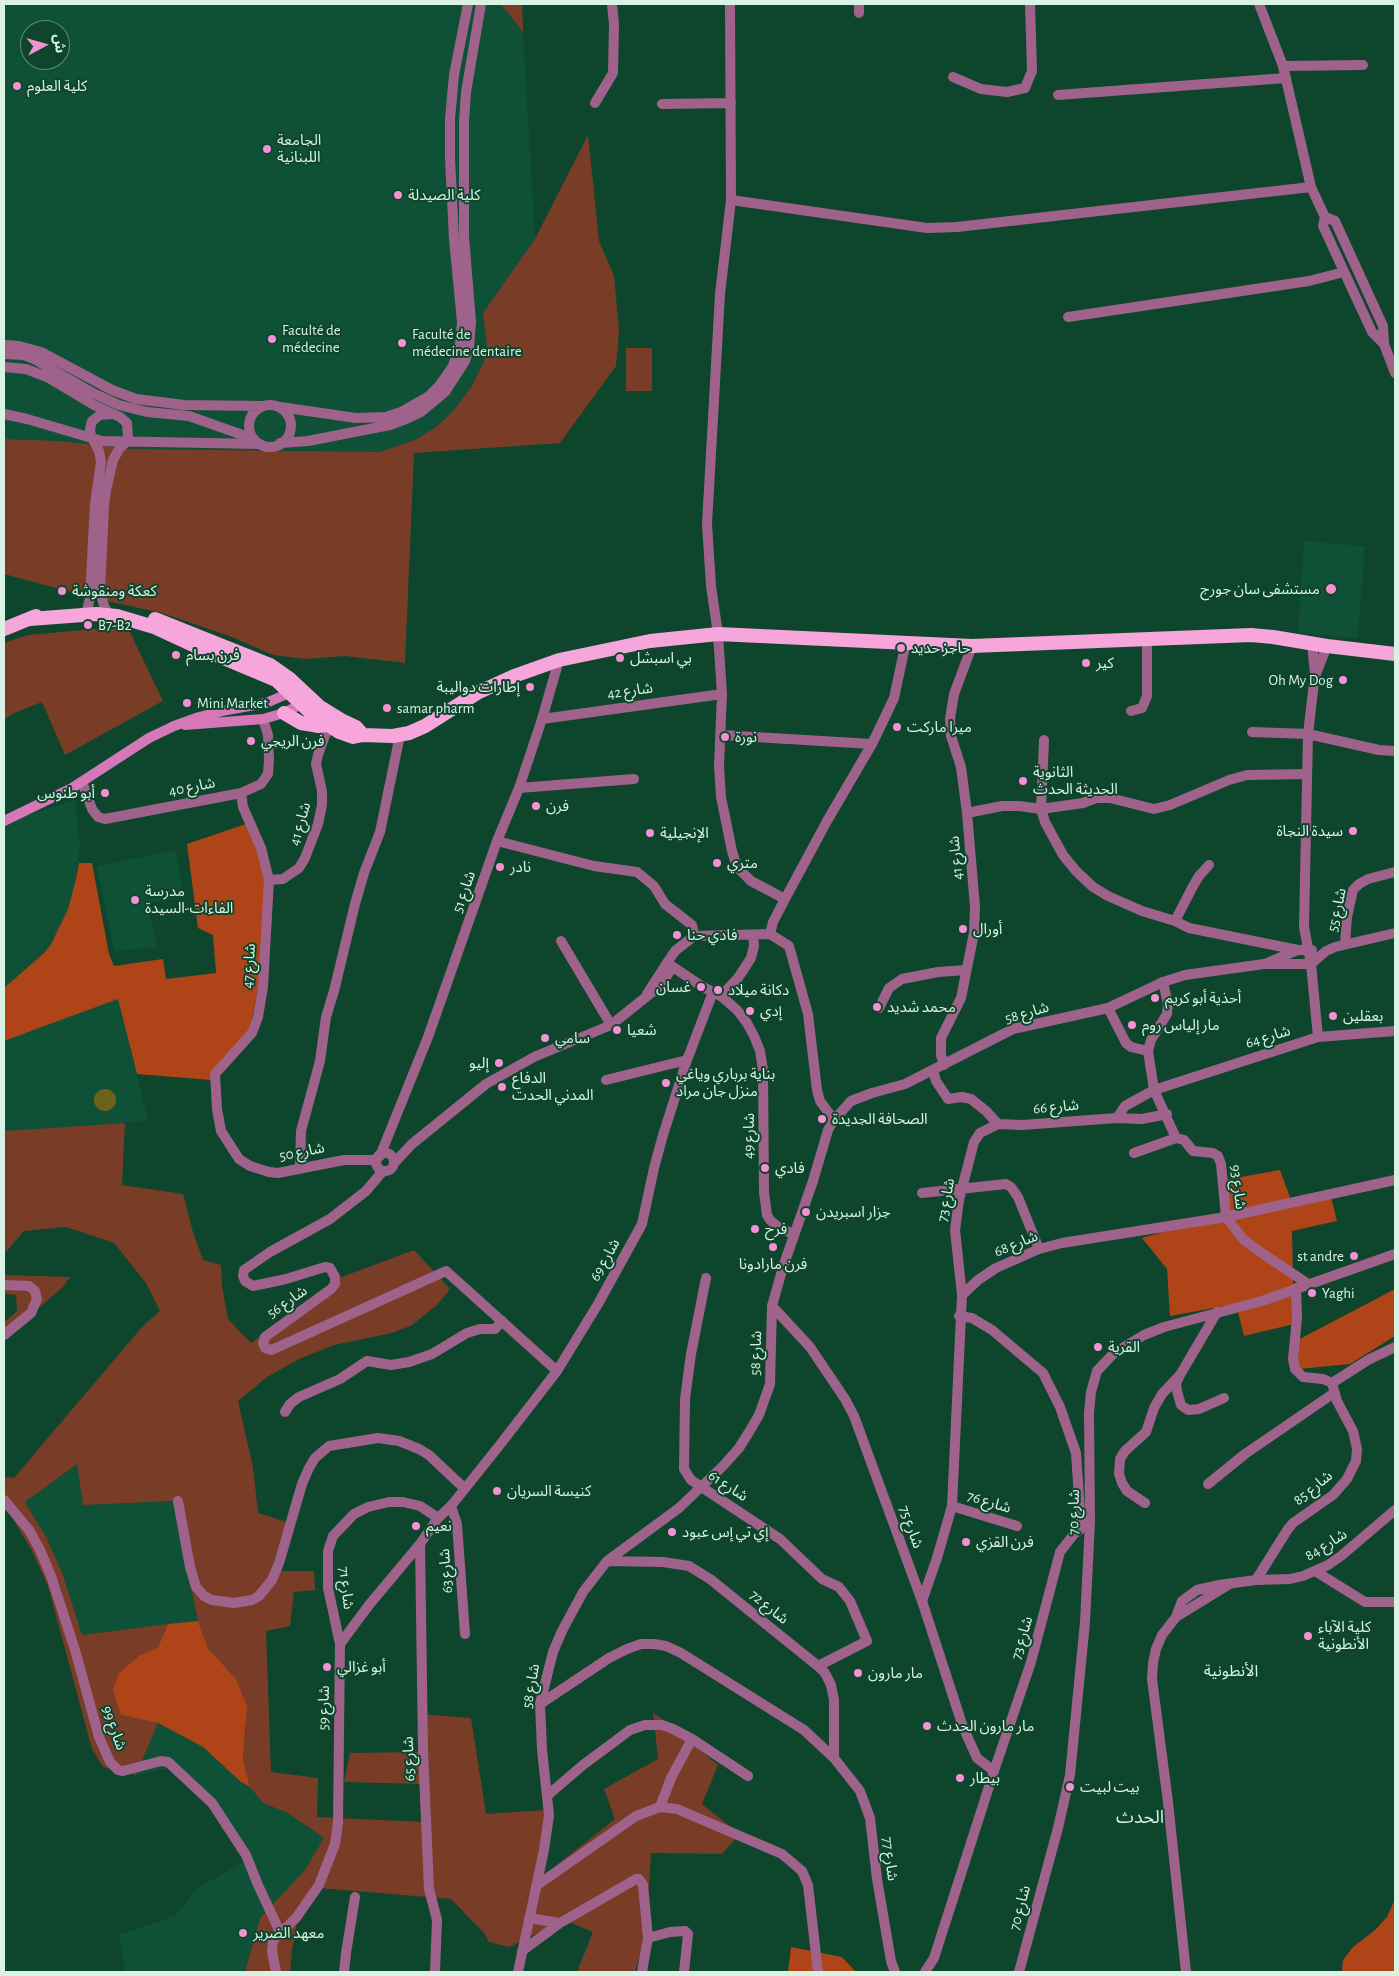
<!DOCTYPE html>
<html>
<head>
<meta charset="utf-8">
<style>
  body { margin:0 }
  #map { position:relative; width:1399px; height:1976px; overflow:hidden; background:#0e452d; font-family:"Alegreya Sans","Noto Sans Arabic",sans-serif }
  canvas { display:block }
  .frame { position:absolute; inset:0; border:5px solid #d8f3e3; pointer-events:none }
  .north { position:absolute; left:20px; top:20px; width:50px; height:50px; box-sizing:border-box; background:#0e452d; border:1px solid #5f8b76; border-radius:50%; rotate:84deg; font-size:14px; font-weight:700; line-height:20px; text-align:center; color:#d8f3e3 }
  .north::after { content:''; display:block; margin:auto; width:18px; height:22px; background:#f491d4; clip-path:polygon(50% 0,100% 100%,50% 72%,0 100%) }
</style>
</head>
<body>
<div id="map">
<canvas width="1399" height="1976"></canvas>
<div class="frame"></div>
<div class="north">ش</div>
</div>
<script>
const context = document.querySelector('canvas').getContext('2d');
context.lineJoin = 'round';
function fillPath(path, color) { context.fillStyle = color; context.fill(path, 'evenodd'); }
const poly = rows => new Path2D(rows.map(r => 'M' + r).join(''));
function strokePath(path, color, width, dash) { context.strokeStyle = color; context.lineWidth = width; context.lineCap = dash ? 'butt' : 'round'; context.setLineDash(dash || []); context.stroke(path); }
function label(font, color, halo, rows, align = 'center') {
  context.font = font + ' "Alegreya Sans","Noto Sans Arabic",sans-serif'; context.lineWidth = 4; context.setLineDash([]); context.textBaseline = 'middle'; context.strokeStyle = halo; context.fillStyle = color; for (const [text, x, y, turn = 0] of rows) {
    context.save(); context.translate(x, y); context.rotate((+turn || 0) * Math.PI / 180); context.textAlign = isNaN(turn) ? turn : align; if (halo) context.strokeText(text, 0, 0); context.fillText(text, 0, 0); context.restore();
  }
}
const built = poly([
  [4,4,501,4,523,32,535,239,483,313,487,347,484,361,472,386,455,409,426,434,403,445,380,452,133,449,58,441,4,439],
  [30,30,60,30,60,60,30,60],
  [1304,541,1365,546,1358,638,1298,633],
  [75,800,80,847,76,879,68,909,56,934,44,953,4,988,4,822],
  [175,850,184,897,147,904,158,947,114,951,97,866],
  [118,999,148,1121,4,1131,4,1041],
  [78,1463,83,1505,174,1501,198,1621,82,1635,63,1575,46,1537,25,1502],
  [158,1723,203,1747,241,1782,250,1787,263,1803,288,1813,324,1838,305,1870,260,1918,245,1972,125,1972,119,1935,175,1916,197,1888,246,1861,213,1811,170,1768,136,1775]
]);
const green = poly([
  [501,4,522,4,523,32],
  [588,135,599,241,614,276,619,330,616,366,560,443,414,453,405,663,345,656,305,659,273,655,232,637,162,613,93,598,4,574,4,439,58,441,133,449,380,452,415,440,436,427,455,409,472,386,484,361,487,347,483,313,535,239],
  [626,348,652,348,652,391,626,391],
  [127,626,163,701,65,755,42,702,12,714,4,720,4,643,28,635],
  [125,1123,122,1185,183,1194,193,1232,203,1260,221,1265,222,1286,228,1319,251,1343,339,1278,414,1250,450,1289,437,1305,412,1325,392,1333,334,1345,299,1359,267,1377,238,1401,253,1467,258,1513,286,1522,271,1571,314,1571,315,1590,294,1592,290,1626,266,1631,271,1772,318,1778,317,1817,423,1822,422,1784,344,1782,350,1753,421,1752,420,1714,471,1718,486,1814,545,1810,544,1875,615,1819,604,1789,658,1759,653,1712,718,1765,702,1804,740,1834,722,1854,651,1853,646,1936,635,1972,577,1972,593,1932,565,1920,509,1947,489,1942,484,1933,451,1899,319,1888,299,1912,292,1950,290,1972,245,1972,260,1918,305,1870,324,1838,288,1813,263,1803,250,1787,243,1760,246,1725,236,1679,208,1648,198,1621,174,1501,83,1505,77,1464,25,1502,46,1537,63,1575,82,1635,168,1624,158,1647,140,1655,121,1715,158,1723,136,1775,103,1767,92,1749,48,1586,32,1551,10,1514,4,1509,4,1477,14,1478,142,1327,160,1311,146,1283,114,1243,66,1227,24,1231,4,1254,4,1131],
  [4,1275,70,1277,63,1287,4,1338,4,1322,17,1311,16,1295,4,1294]
]);
const forest = poly([
  [249,823,273,878,268,938,248,1039,211,1080,137,1074,118,999,4,1041,4,988,44,953,51,944,68,909,76,879,79,863,92,863,109,954,114,966,163,959,166,979,216,973,213,935,198,928,187,844],
  [1280,1170,1291,1200,1331,1197,1337,1221,1292,1231,1294,1324,1244,1336,1236,1304,1170,1316,1167,1269,1142,1238,1229,1214,1224,1180],
  [1395,1289,1395,1336,1350,1364,1299,1369,1292,1343],
  [198,1621,208,1648,236,1679,247,1706,243,1760,250,1787,241,1782,203,1747,158,1723,121,1715,113,1690,119,1673,140,1655,158,1647,168,1624],
  [1395,1899,1395,1972,1342,1972,1343,1960,1353,1947,1375,1930,1387,1917],
  [791,1947,842,1957,856,1972,788,1972]
]);
const water = poly([
  '94 1100a11 11 0 1 1 22 0a11 11 0 1 1-22 0Z'
]);
const minor = poly([
  [730,4,731,200,720,294,707,524,711,586,718,634,722,694,719,766,721,797,732,851,737,867,751,881,785,899],
  [859,13,859,4],
  [1283,66,1363,65],
  [953,77,981,89,1007,92,1025,88,1032,71,1030,4],
  [1058,95,1286,78],
  [595,103,613,73,614,24,612,4],
  [662,104,731,103],
  [731,200,927,228,957,227,1311,187],
  [1068,317,1309,281,1344,272],
  [4,345,19,346,41,352,112,390,136,399,184,405,263,406],
  [4,354,24,355,34,359,93,393,119,405,147,412,189,416,254,439],
  [4,367,26,369,47,377,94,405,120,417,127,423,128,438,126,442,119,449,113,460,106,490,104,507,100,590,104,606,110,616],
  '249 426a21 21 0 1 1 42 0a21 21 0 1 1-42 0Z',
  [280,407,356,418,386,417,401,412,429,396,439,386,453,366,460,344,462,322,454,239,450,158,450,119,454,75,468,4],
  [4,414,27,419,102,441,260,444],
  [280,443,308,441,390,425,406,419,421,412,445,392,465,361,469,348,471,322,464,237,464,121,466,92,481,4],
  [86,614,90,598,95,504,101,462,99,451,91,436,90,429,92,421,100,415,112,414],
  [1131,711,1142,708,1147,696,1147,638],
  [542,719,722,694],
  [1252,732,1308,734,1379,750,1395,751],
  [721,735,872,744],
  [1044,740,1041,809,1045,822,1063,855,1076,871,1093,887,1108,896,1142,911,1175,921,1189,928,1298,950],
  [82,782,92,809,98,817,105,819,241,793,261,784,268,774,269,759,268,735,263,719],
  [519,788,634,779],
  [241,793,243,807,261,848,269,880,263,987,258,1017,252,1033,215,1074,217,1109,221,1131,239,1159,250,1166,269,1172,278,1173,344,1160,377,1160],
  [967,813,1002,806,1019,806,1041,809,1083,803,1096,798,1110,798,1154,809,1170,805,1229,780,1247,775,1307,774],
  [497,841,594,866,637,872,654,886,665,904,692,925,694,936],
  [269,880,283,879,299,868,305,858,318,824,322,805,322,791,316,764,318,755,325,735,331,727],
  [1175,921,1192,888,1199,876,1209,865],
  [770,934,789,946,808,1014,817,1090,820,1101,834,1120],
  [561,941,611,1025],
  [1345,944,1347,917,1353,890,1359,884,1368,879,1395,872],
  [667,963,675,951,694,936,770,934,773,922,785,899,827,821,872,744,885,717,894,698,906,642],
  [1163,982,1168,1004,1167,1014,1151,1040,1148,1051,1154,1090,1176,1138,1184,1140,1193,1151,1213,1153,1218,1156,1221,1164,1226,1217,1230,1222,1243,1239,1256,1249,1308,1284],
  [721,996,738,978,751,958,754,946,753,935],
  [879,1008,889,988,902,979,938,972,966,970],
  [1108,1008,1126,1043,1131,1047,1148,1051],
  [944,1065,941,1055,941,1038,961,998,974,933,975,907,967,813,961,767,951,736,950,719,954,694,972,646],
  [933,1070,936,1081,948,1099,962,1097,971,1099,986,1111,998,1124],
  [606,1080,687,1060],
  [1117,1118,1125,1106,1154,1090,1318,1037],
  [1134,1153,1176,1138],
  [300,1168,301,1131,320,1061,326,1017,334,991,355,904,364,873,380,832,400,735],
  [922,1193,1006,1184,1011,1187,1018,1197,1039,1249],
  [706,1278,691,1354,685,1399,684,1469,691,1480,780,1539,822,1579,839,1587,850,1601,867,1641,818,1666],
  [4,1285,29,1286,35,1291,37,1299,31,1313,4,1335],
  [1296,1288,1297,1318,1293,1359,1295,1369,1303,1377,1323,1379,1332,1383,1368,1360,1395,1347],
  [962,1295,978,1280,996,1268,1039,1249,1062,1243,1226,1217,1395,1180],
  [1217,1312,1180,1375,1176,1383,1177,1391,1181,1405,1188,1410,1199,1409,1224,1398],
  [959,1316,972,1318,992,1330,1043,1373,1060,1407,1076,1453,1081,1528],
  [285,1412,290,1404,299,1397,340,1379,367,1361,391,1365,409,1362,432,1354,467,1333,480,1329,495,1329,502,1321],
  [1208,1484,1245,1454,1334,1393],
  [4,1500,29,1530,40,1550,51,1576,75,1650,99,1737,110,1762,118,1770,123,1771,161,1761,168,1762,212,1803,246,1855,258,1885,280,1932],
  [178,1501,190,1567,196,1587,204,1596,212,1600,234,1603,252,1600,259,1596,272,1580,279,1563,302,1484,309,1468,315,1458,329,1446,378,1438,399,1441,419,1449,429,1455,464,1488],
  [1145,1503,1127,1491,1122,1483,1119,1474,1120,1459,1125,1451,1146,1432,1154,1408,1162,1394,1180,1375],
  [451,1506,457,1524,465,1634],
  [952,1506,1017,1526],
  [420,1544,423,1751,429,1889,437,1920,435,1972],
  [607,1561,663,1562,689,1566,710,1579,818,1666,825,1673,831,1685,834,1700,834,1758],
  [1315,1571,1365,1602,1395,1602],
  [1256,1580,1288,1529,1293,1523,1333,1495,1347,1479,1356,1461,1357,1449,1353,1431,1337,1401,1332,1383],
  [922,1601,937,1558,952,1506,962,1295,955,1230,959,1200,974,1142,980,1133,998,1124,1022,1125,1117,1118,1142,1119,1167,1114],
  [1176,1617,1228,1585],
  [340,1644,328,1588,328,1551,333,1536,354,1514,368,1507,389,1502,403,1502,420,1506,438,1518],
  [540,1704,609,1658,627,1649,641,1644,654,1644,666,1646,681,1653,804,1730,834,1758,860,1791,870,1818,877,1879,891,1961,895,1972],
  [548,1795,583,1765,630,1730,645,1725,662,1725,673,1729,692,1739,748,1776],
  [660,1807,671,1778,692,1739],
  [536,1886,636,1816,660,1807,677,1809,782,1854,802,1871,808,1885,818,1972],
  [529,1918,560,1923],
  [522,1951,560,1923,636,1879,639,1879,643,1885,648,1938],
  [344,1972,346,1953,355,1897],
  [518,1972,544,1850,549,1815,542,1750,540,1704,553,1652,562,1631,583,1592,607,1561,679,1508,723,1466,739,1448,749,1432,759,1415,770,1384,772,1306],
  [642,1972,648,1938,670,1932,685,1931,688,1934,684,1972],
  [925,1972,934,1958,994,1771],
  [1186,1972,1168,1802,1152,1679,1153,1663,1156,1649,1162,1635,1176,1617,1182,1601,1197,1590,1219,1585,1256,1580,1290,1579,1303,1576,1328,1565,1341,1556,1395,1510]
]);
const tertiary = poly([
  [1259,4,1283,66,1311,187,1325,217,1335,221,1383,326,1384,344,1395,373],
  [1325,217,1323,226,1372,332,1384,344],
  [1312,643,1315,674,1308,734,1304,927,1311,964,1318,1037,1395,1031],
  [1316,674,1327,646],
  [1269,962,1298,950,1312,950],
  [647,994,667,963,703,987,721,996,737,1010,747,1023,754,1036,760,1051,763,1070,764,1192,767,1215,770,1220,781,1229,794,1234],
  '376 1162a9 9 0 1 1 18 0a9 9 0 1 1-18 0Z',
  [380,1156,428,1037,497,841,519,788,542,719,559,660],
  [394,1163,412,1144,486,1084,534,1057,611,1025,661,985,671,969],
  [383,1171,366,1191,330,1219,270,1252,244,1270,243,1276,245,1281,253,1286,286,1279,325,1267,330,1268,335,1277,335,1284,331,1289,265,1337,263,1343,265,1348,271,1350,276,1348,446,1271,557,1371],
  [1090,1522,1074,1534,1060,1552,1031,1662,994,1771,977,1758,963,1727,922,1601,854,1416,845,1399,810,1347,772,1306,783,1267,813,1181,828,1130,834,1120,851,1101,872,1093,905,1084,1013,1029,1108,1008,1163,982,1185,975,1264,964,1311,964,1326,951,1335,947,1395,933],
  [276,1972,272,1951,273,1940,296,1918,319,1885,335,1844,338,1823,340,1644,369,1605,420,1544,438,1518,451,1506,499,1446,557,1371,598,1304,642,1224,654,1168,663,1135,687,1060,713,992],
  [1019,1972,1058,1828,1070,1775,1085,1622,1090,1522,1089,1413,1091,1392,1097,1371,1114,1353,1144,1335,1164,1327,1262,1301,1395,1254]
]);
const secondary = poly([
  [185,725,263,719,284,713,307,701],
  [4,821,72,788,149,738,174,726,199,717,227,710,266,703,294,691]
]);
const trunk = poly([
  [30,619,96,614,117,616,154,627,195,646,276,680,312,714,339,732,353,737,363,735,393,736,409,733,425,726,477,693,514,676,559,660,650,641,718,634,972,646,1251,635,1273,637,1327,646,1395,654],
  [155,619,270,665,290,679,320,707,341,720,356,727,363,735],
  [4,629,36,616],
  [284,713,301,723,319,726,328,725]
]);
const markers = [
  [17,86,5,"#f491d4"],
  [267,149,5,"#f491d4"],
  [398,195,5,"#f491d4"],
  [272,339,5,"#f491d4"],
  [402,343,5,"#f491d4"],
  [1331,589,6,"#f491d4"],
  [62,591,5,"#f491d4"],
  [88,625,5,"#f491d4"],
  [901,648,5,"#f491d4"],
  [176,655,5,"#f491d4"],
  [620,658,5,"#f491d4"],
  [1086,663,5,"#f491d4"],
  [1343,680,5,"#f491d4"],
  [530,687,5,"#f491d4"],
  [187,703,5,"#f491d4"],
  [387,708,5,"#f491d4"],
  [897,727,5,"#f491d4"],
  [725,737,5,"#f491d4"],
  [251,741,5,"#f491d4"],
  [1023,781,5,"#f491d4"],
  [105,793,5,"#f491d4"],
  [536,806,5,"#f491d4"],
  [1353,831,5,"#f491d4"],
  [650,833,5,"#f491d4"],
  [717,863,5,"#f491d4"],
  [500,867,5,"#f491d4"],
  [135,900,5,"#f491d4"],
  [963,929,5,"#f491d4"],
  [677,935,5,"#f491d4"],
  [701,987,5,"#f491d4"],
  [718,990,5,"#f491d4"],
  [1155,998,5,"#f491d4"],
  [877,1007,5,"#f491d4"],
  [750,1011,5,"#f491d4"],
  [1333,1016,5,"#f491d4"],
  [1132,1025,5,"#f491d4"],
  [617,1030,5,"#f491d4"],
  [545,1038,5,"#f491d4"],
  [499,1063,5,"#f491d4"],
  [666,1083,5,"#f491d4"],
  [502,1087,5,"#f491d4"],
  [822,1119,5,"#f491d4"],
  [765,1168,5,"#f491d4"],
  [806,1212,5,"#f491d4"],
  [755,1229,5,"#f491d4"],
  [773,1247,5,"#f491d4"],
  [1354,1256,5,"#f491d4"],
  [1312,1293,5,"#f491d4"],
  [1098,1347,5,"#f491d4"],
  [497,1491,5,"#f491d4"],
  [416,1526,5,"#f491d4"],
  [672,1532,5,"#f491d4"],
  [966,1542,5,"#f491d4"],
  [1308,1636,5,"#f491d4"],
  [327,1667,5,"#f491d4"],
  [858,1673,5,"#f491d4"],
  [927,1726,5,"#f491d4"],
  [960,1778,5,"#f491d4"],
  [1070,1787,5,"#f491d4"],
  [243,1933,5,"#f491d4"]
];
const poiNames = [
  ["كلية العلوم",27,86],
  ["الجامعة",277,140],
  ["اللبنانية",277,157],
  ["كلية الصيدلة",408,195],
  ["Faculté de",282,330],
  ["médecine",282,347],
  ["Faculté de",412,334],
  ["médecine dentaire",412,351],
  ["مستشفى سان جورج",1320,589,"right"],
  ["كعكة ومنقوشة",72,591],
  ["B7-B2",98,625],
  ["حاجز حديد",911,648],
  ["فرن بسام",186,655],
  ["بي اسبشل",630,658],
  ["كير",1096,663],
  ["Oh My Dog",1333,680,"right"],
  ["إطارات دواليبة",520,687,"right"],
  ["Mini Market",197,703],
  ["samar pharm",397,708],
  ["ميرا ماركت",907,727],
  ["نورة",735,737],
  ["فرن الريجي",261,741],
  ["الثانوية",1033,772],
  ["الحديثة الحدث",1033,789],
  ["أبو طنوس",95,793,"right"],
  ["فرن",546,806],
  ["سيدة النجاة",1343,831,"right"],
  ["الإنجيلية",660,833],
  ["متري",727,863],
  ["نادر",510,867],
  ["مدرسة",145,891],
  ["الفاءات-السيدة",145,908],
  ["أورال",973,929],
  ["فادي حنا",687,935],
  ["غسان",691,987,"right"],
  ["دكانة ميلاد",728,990],
  ["أحذية أبو كريم",1165,998],
  ["محمد شديد",887,1007],
  ["إدي",760,1011],
  ["بعقلين",1343,1016],
  ["مار إلياس روم",1142,1025],
  ["شعيا",627,1030],
  ["سامي",555,1038],
  ["إليو",489,1063,"right"],
  ["بناية برباري وياغي",676,1074],
  ["منزل جان مراد",676,1091],
  ["الدفاع",512,1078],
  ["المدني الحدت",512,1095],
  ["الصحافة الجديدة",832,1119],
  ["فادي",775,1168],
  ["جزار اسبريدن",816,1212],
  ["فرح",765,1229],
  ["st andre",1344,1256,"right"],
  ["فرن مارادونا",773,1264,"center"],
  ["Yaghi",1322,1293],
  ["القرية",1108,1347],
  ["كنيسة السريان",507,1491],
  ["نعيم",426,1526],
  ["إي تي إس عبود",682,1532],
  ["فرن القزي",976,1542],
  ["كلية الآباء",1318,1627],
  ["الأنطونية",1318,1644],
  ["أبو غزالي",337,1667],
  ["مار مارون",868,1673],
  ["مار مارون الحدث",937,1726],
  ["بيطار",970,1778],
  ["بيت لبيت",1080,1787],
  ["معهد الضرير",253,1933]
];
const streetNames = [
  ["شارع 42",630,691,-8],
  ["شارع 40",192,787,-11],
  ["شارع 41",300,824,-74],
  ["شارع 41",956,858,-95],
  ["شارع 51",464,892,-71],
  ["شارع 55",1337,910,-78],
  ["شارع 47",249,966,-86],
  ["شارع 58",1027,1013,-16],
  ["شارع 64",1268,1037,-17],
  ["شارع 66",1056,1107,-5],
  ["شارع 49",749,1136,-89],
  ["شارع 50",302,1152,-11],
  ["شارع 93",1238,1187,83],
  ["شارع 73",946,1200,-80],
  ["شارع 68",1016,1244,-22],
  ["شارع 69",605,1260,-61],
  ["شارع 56",287,1302,-35],
  ["شارع 58",756,1353,-88],
  ["شارع 61",728,1486,33],
  ["شارع 85",1313,1488,-39],
  ["شارع 76",989,1502,17],
  ["شارع 70",1074,1512,-89],
  ["شارع 75",911,1527,70],
  ["شارع 84",1326,1545,-32],
  ["شارع 63",446,1571,-94],
  ["شارع 71",346,1588,83],
  ["شارع 72",769,1607,39],
  ["شارع 73",1022,1638,-74],
  ["شارع 58",531,1686,-80],
  ["شارع 59",324,1708,-89],
  ["شارع 99",114,1728,70],
  ["شارع 65",409,1759,-92],
  ["شارع 77",890,1859,83],
  ["شارع 70",1020,1908,-75]
];
const neighbourhoodNames = [
  ["الأنطونية",1231,1671]
];
const quarterNames = [
  ["الحدث",1140,1818]
];
fillPath(built, '#0f5136');
fillPath(green, '#793d27');
fillPath(forest, '#ae4417');
fillPath(water, '#6d621b');
strokePath(minor, '#9f638b', 10);
strokePath(tertiary, '#9f638b', 10);
strokePath(secondary, '#d677b8', 10);
strokePath(trunk, '#f6a6da', 14);
for (const [x, y, r, color] of markers) { const dot = new Path2D(); dot.arc(x, y, r, 0, 2 * Math.PI); context.fillStyle = color; context.fill(dot); strokePath(dot, '#0e452d', 2); }
label('15px', '#d8f3e3', '#0e452d', poiNames, 'left');
label('15px', '#d8f3e3', '#0e452d', streetNames);
label('16px', '#d8f3e3', '#0e452d', neighbourhoodNames);
label('18px', '#d8f3e3', '#0e452d', quarterNames);
</script>
</body>
</html>
